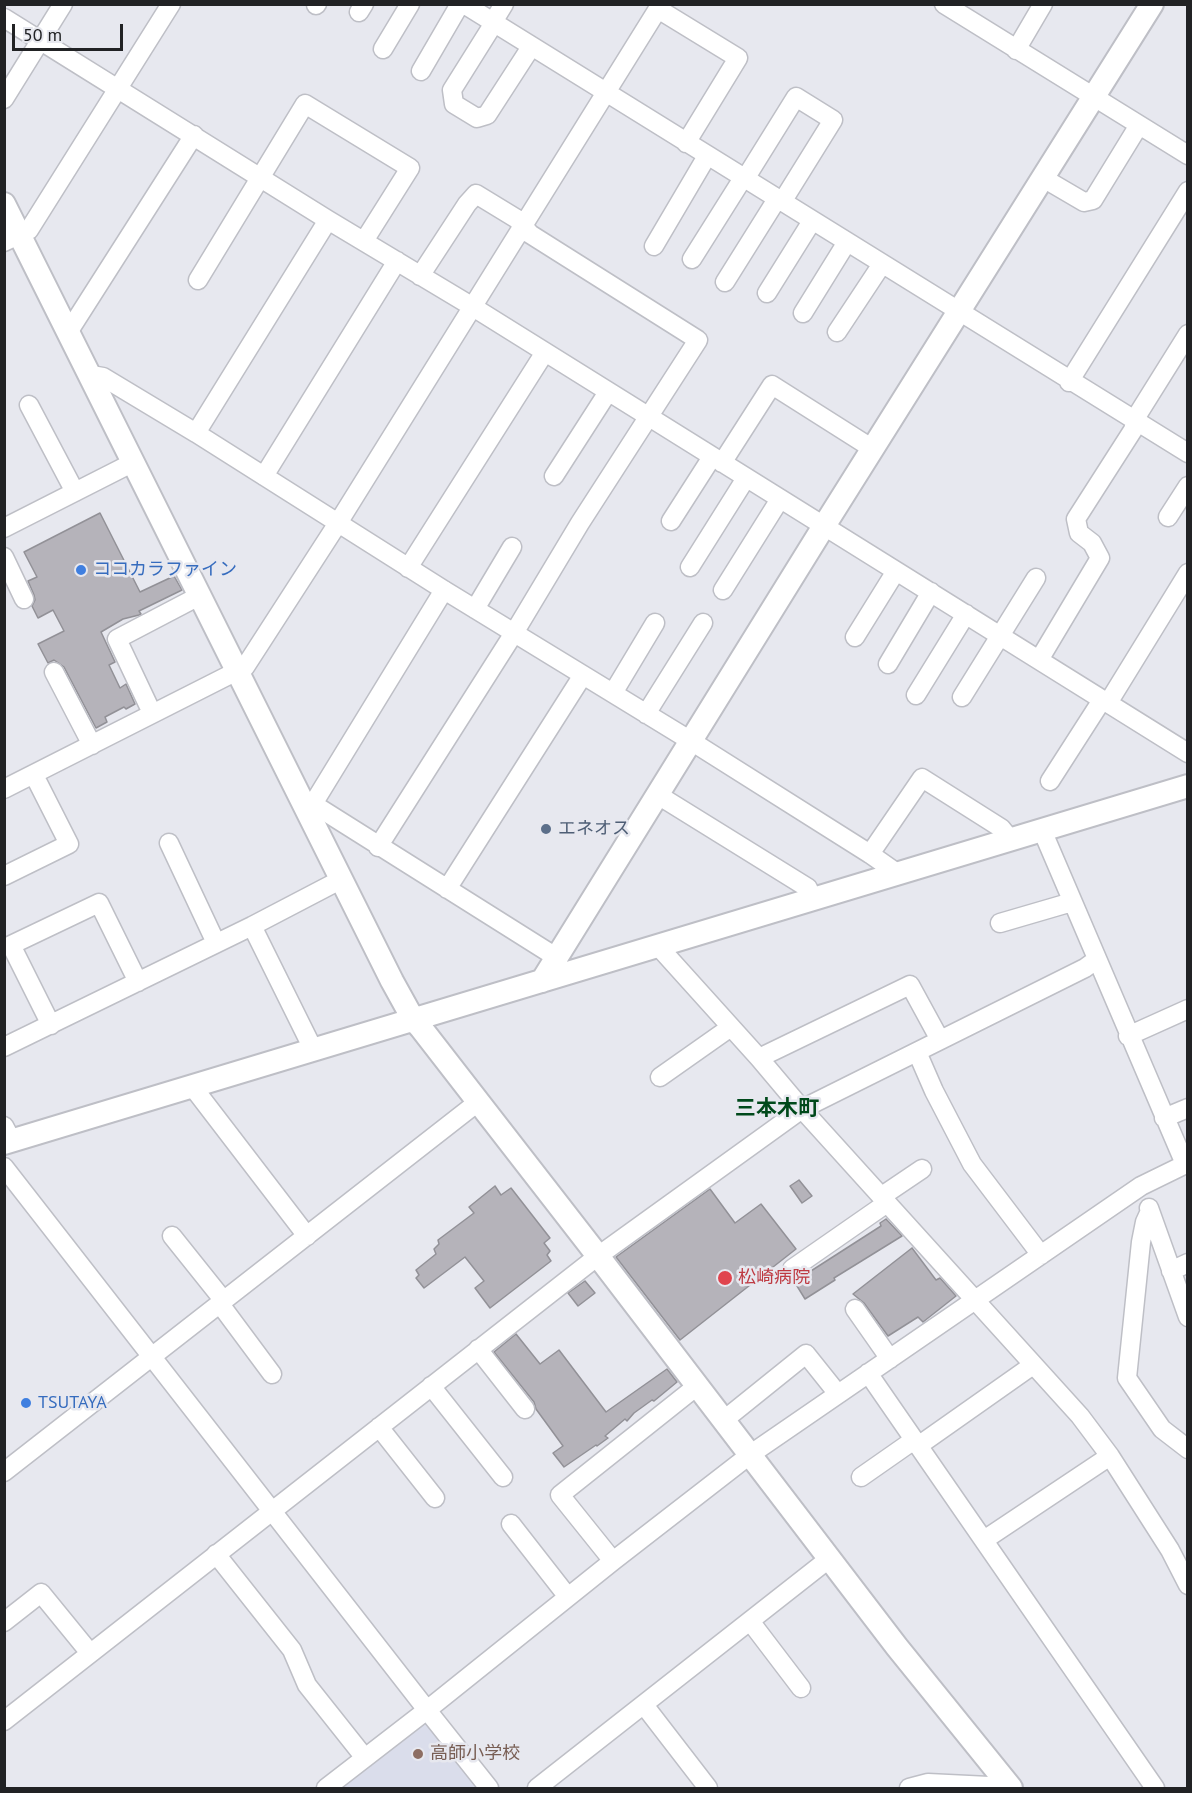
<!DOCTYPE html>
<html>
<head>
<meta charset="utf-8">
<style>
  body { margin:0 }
  #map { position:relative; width:1192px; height:1793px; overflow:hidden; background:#e7e8ef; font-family:"PT Sans",sans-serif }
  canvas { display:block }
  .frame { position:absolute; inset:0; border:6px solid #212224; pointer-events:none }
  .scale { position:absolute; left:12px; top:24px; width:111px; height:27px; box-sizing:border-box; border:3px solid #212224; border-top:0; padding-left:8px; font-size:18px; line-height:21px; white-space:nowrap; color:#212224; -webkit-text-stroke:4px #e7e8ef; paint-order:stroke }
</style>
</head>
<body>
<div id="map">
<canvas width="1192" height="1793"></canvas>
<div class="frame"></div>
<div class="scale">50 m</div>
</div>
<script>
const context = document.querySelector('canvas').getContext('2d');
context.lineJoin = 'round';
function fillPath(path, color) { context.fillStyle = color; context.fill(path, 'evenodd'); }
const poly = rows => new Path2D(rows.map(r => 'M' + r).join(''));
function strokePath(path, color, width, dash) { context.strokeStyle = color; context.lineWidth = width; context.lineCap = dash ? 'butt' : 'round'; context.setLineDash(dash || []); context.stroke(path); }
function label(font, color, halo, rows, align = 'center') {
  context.font = font + ' "PT Sans","Noto Sans JP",sans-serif'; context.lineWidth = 5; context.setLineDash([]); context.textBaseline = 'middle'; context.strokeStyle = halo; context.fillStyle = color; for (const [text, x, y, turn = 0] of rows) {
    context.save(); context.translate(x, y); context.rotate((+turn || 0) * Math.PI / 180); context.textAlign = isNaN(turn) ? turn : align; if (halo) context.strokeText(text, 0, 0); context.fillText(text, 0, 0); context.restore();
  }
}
const built = poly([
  [424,1718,483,1788,335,1788]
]);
const building = poly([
  [100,513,140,592,174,576,182,590,139,611,141,614,139,615,123,619,101,632,115,662,109,665,120,688,126,684,135,704,126,709,124,707,105,717,107,722,96,728,64,667,54,660,48,663,38,644,64,631,53,610,38,618,32,606,35,600,34,595,28,581,37,577,24,552,100,513],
  [799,1180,812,1196,802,1203,790,1186,799,1180],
  [495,1186,501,1195,511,1188,550,1238,544,1243,550,1251,547,1255,551,1261,490,1308,475,1288,484,1281,465,1257,424,1288,416,1278,419,1275,416,1270,436,1254,434,1249,439,1244,438,1240,474,1213,469,1207,495,1186],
  [710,1189,735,1223,761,1204,796,1249,680,1340,616,1257,710,1189],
  [886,1219,902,1236,834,1278,835,1280,805,1299,797,1286,803,1282,800,1278,881,1226,880,1223,886,1219],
  [912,1248,936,1280,940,1278,956,1296,923,1322,918,1317,888,1336,864,1303,853,1294,912,1248],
  [585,1281,595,1293,578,1306,568,1293,585,1281],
  [516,1334,540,1364,559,1350,606,1412,667,1369,677,1382,654,1401,652,1400,634,1413,627,1421,625,1419,605,1436,608,1438,597,1446,596,1445,564,1467,553,1453,563,1446,536,1409,534,1402,494,1352,516,1334]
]);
const minor = poly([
  [464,4,1188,453],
  [944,4,1188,155],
  [316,5,317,4],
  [658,9,738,58,686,143],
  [359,12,364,4],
  [4,18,328,220,473,307,1188,753],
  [493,22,504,4],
  [494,23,452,90,454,104,477,118,487,115,531,47],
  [383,49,410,4],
  [1016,50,1043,4],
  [421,71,460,4],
  [4,99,63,4],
  [1043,178,1084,202,1093,200,1139,125],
  [745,179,796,97,833,120,782,202],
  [4,242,29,230,171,4],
  [654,246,707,156],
  [692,259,743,178],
  [198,280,305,104,410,168,364,241],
  [725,282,777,199],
  [767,293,812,221],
  [803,313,847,242],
  [69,331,194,135],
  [837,332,882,264],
  [91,375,103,377,196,433,444,590,691,741,870,854,897,873],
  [1069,382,1188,191],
  [29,405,75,492],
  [196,433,328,220],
  [722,463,772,385,873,449],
  [264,476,397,261],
  [554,476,608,392],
  [1168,517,1188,486],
  [671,521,712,457],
  [4,528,134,462],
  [4,557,24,599],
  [690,567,746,478],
  [408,568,545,352],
  [723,590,780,499],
  [475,609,512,547],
  [855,637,896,571],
  [1039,660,1100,558,1092,543,1079,533,1076,519,1133,430,1138,414,1188,334],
  [888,664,931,592],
  [54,672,92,745],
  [613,693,655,623],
  [916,695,966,614],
  [962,697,1036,578],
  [1108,703,1188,573],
  [152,713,117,639,201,595],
  [646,714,703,623],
  [1050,781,1102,700],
  [4,789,245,667,338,523,661,4],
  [658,795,808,888,812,899],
  [313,804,444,590],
  [306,806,313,804,556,957],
  [1042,830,1185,1164],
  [169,843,216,943],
  [378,847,514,633,580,523,698,340,530,234,517,219,476,194,467,204,420,276],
  [870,854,922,778,1001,828,1010,839],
  [4,876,69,844,34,775],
  [447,889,583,675],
  [1000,923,1072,902],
  [252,926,313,1049],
  [658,946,759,1058,802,1109,1080,1416,1110,1456,1170,1550,1188,1585],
  [51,1025,11,945,99,903,138,982],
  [1128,1036,1188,1009],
  [4,1047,252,926,342,879],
  [917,1052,934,1091,972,1164,1041,1255],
  [759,1058,910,985,940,1040],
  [660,1077,731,1027],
  [192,1086,307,1236],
  [1164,1118,1188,1108],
  [4,1126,12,1141],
  [4,1167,427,1710,613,1561,751,1454,1141,1186,1188,1163],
  [882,1196,922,1169],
  [1149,1208,1188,1317],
  [1150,1211,1145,1222,1141,1242,1127,1378,1162,1429,1188,1449],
  [172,1236,224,1301],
  [792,1269,887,1203],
  [1171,1271,1188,1263],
  [220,1304,272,1374],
  [855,1309,890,1359],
  [478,1349,525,1409],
  [868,1373,1155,1788],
  [431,1386,503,1477],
  [724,1420,806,1354,838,1394],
  [379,1427,435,1498],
  [918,1446,1033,1365],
  [4,1472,478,1102],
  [861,1477,914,1440],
  [511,1524,568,1597],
  [984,1540,1110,1456],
  [216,1554,292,1650,307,1685,365,1758],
  [613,1561,560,1495,697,1386],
  [750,1621,801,1688],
  [4,1622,41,1593,90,1653],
  [644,1705,708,1788],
  [4,1721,598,1256,802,1109,1085,968,1096,960],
  [326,1788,427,1710,489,1788],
  [537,1788,830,1558],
  [909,1788,928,1783,989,1786,1006,1782]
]);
const tertiary = poly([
  [4,204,392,981,413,1019,421,1028,598,1256,897,1647,1011,1788],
  [542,981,824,526,1152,4],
  [4,1143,1188,786]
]);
const markers = [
  [81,570,6,"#3f7fe0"],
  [546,829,6,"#5c6f8a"],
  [725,1278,8,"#e0444e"],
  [26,1403,6,"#3f7fe0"],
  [418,1754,6,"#8d6e63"]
];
const shopNames = [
  ["ココカラファイン",93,570],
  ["TSUTAYA",38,1403]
];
const serviceNames = [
  ["エネオス",558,829]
];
const healthNames = [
  ["松崎病院",738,1278]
];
const educationNames = [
  ["高師小学校",430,1754]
];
const quarterNames = [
  ["三本木町",777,1109]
];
fillPath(built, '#daddeb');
fillPath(building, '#b5b3ba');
strokePath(building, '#929197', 1.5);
strokePath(minor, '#bebfc6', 21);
strokePath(tertiary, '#bebfc6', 26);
strokePath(minor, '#fff', 18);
strokePath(tertiary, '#fff', 22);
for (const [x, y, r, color] of markers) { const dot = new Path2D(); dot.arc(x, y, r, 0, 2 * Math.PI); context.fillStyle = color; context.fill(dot); strokePath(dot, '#e7e8ef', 2); }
label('18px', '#366cbe', '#e7e8ef', shopNames, 'left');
label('18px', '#4e5e75', '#e7e8ef', serviceNames, 'left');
label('18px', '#be3a42', '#e7e8ef', healthNames, 'left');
label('18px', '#785e54', '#e7e8ef', educationNames, 'left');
label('bold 21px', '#00491b', '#e7e8ef', quarterNames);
</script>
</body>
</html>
